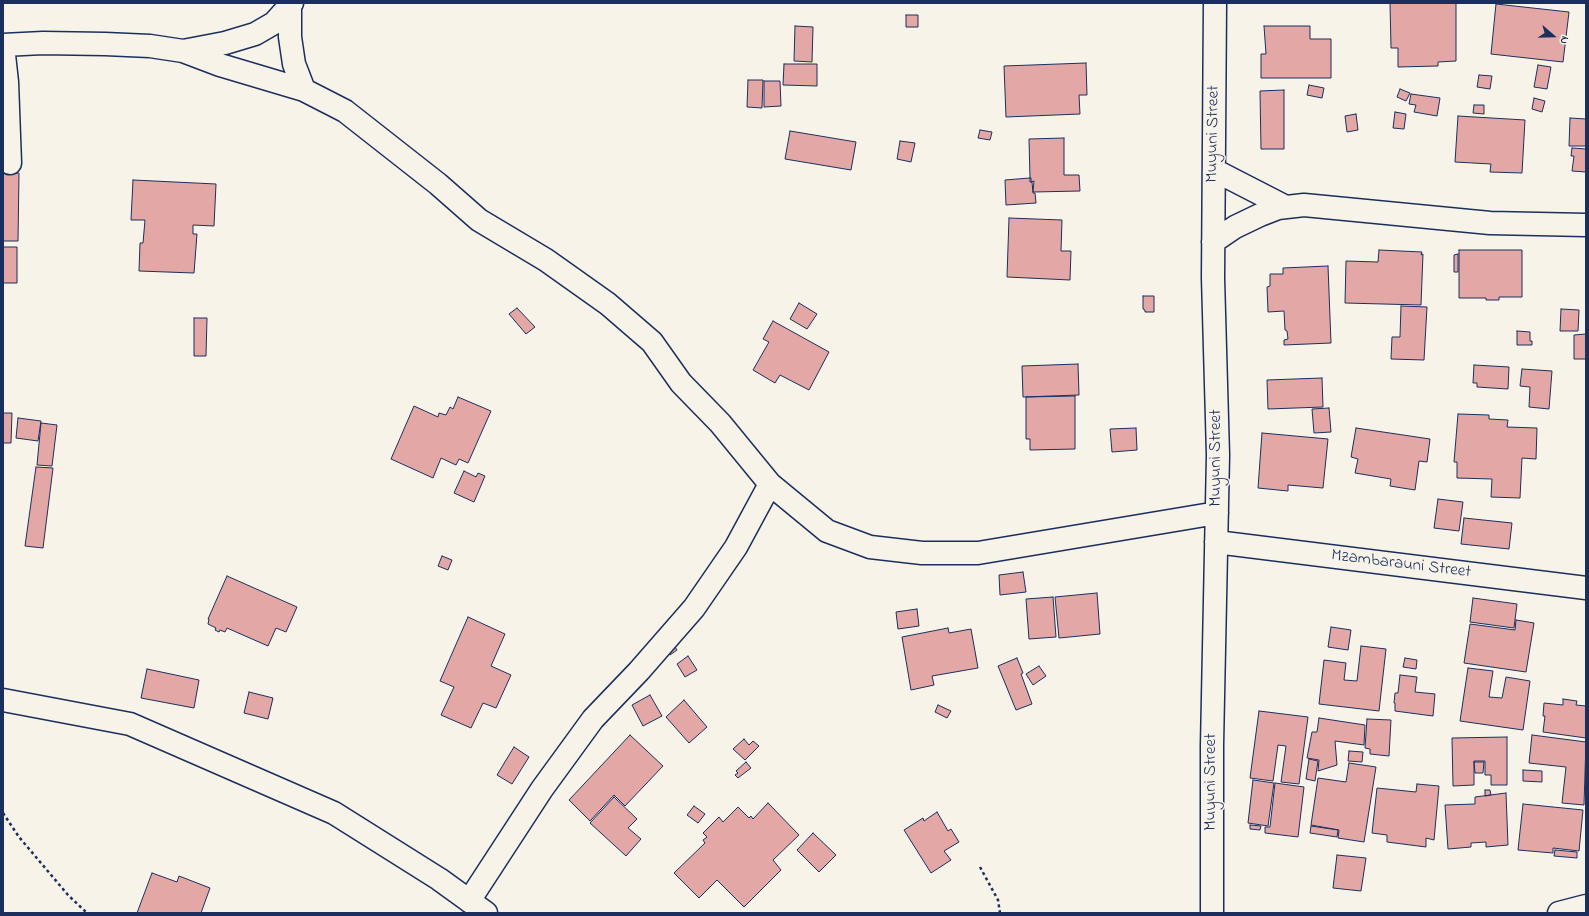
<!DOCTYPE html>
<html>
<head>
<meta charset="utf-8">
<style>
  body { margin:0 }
  #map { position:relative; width:1589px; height:916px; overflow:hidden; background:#f7f3e8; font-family:"Indie Flower",sans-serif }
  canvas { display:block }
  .frame { position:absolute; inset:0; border:4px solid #1b2f5e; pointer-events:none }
  .north { position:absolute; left:1533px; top:16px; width:40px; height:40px; -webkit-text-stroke:3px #f7f3e8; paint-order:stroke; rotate:110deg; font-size:11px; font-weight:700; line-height:16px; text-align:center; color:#1b2f5e }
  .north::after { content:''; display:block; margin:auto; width:14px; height:18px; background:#1b2f5e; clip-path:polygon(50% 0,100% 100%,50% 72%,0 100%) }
</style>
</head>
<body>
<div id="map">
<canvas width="1589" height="916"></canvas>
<div class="frame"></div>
<div class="north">N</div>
</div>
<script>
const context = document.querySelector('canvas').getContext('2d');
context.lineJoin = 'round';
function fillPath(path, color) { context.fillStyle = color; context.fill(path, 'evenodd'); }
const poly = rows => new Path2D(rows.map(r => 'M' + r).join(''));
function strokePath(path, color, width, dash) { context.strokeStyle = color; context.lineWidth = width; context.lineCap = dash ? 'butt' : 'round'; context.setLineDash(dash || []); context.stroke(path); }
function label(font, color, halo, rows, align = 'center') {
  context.font = font + ' "Indie Flower",sans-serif'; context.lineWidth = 3; context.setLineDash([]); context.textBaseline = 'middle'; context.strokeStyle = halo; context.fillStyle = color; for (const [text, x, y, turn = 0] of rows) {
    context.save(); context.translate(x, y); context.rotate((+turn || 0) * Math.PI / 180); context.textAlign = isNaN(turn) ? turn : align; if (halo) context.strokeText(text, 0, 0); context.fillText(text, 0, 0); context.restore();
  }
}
const building = poly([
  [1390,3,1456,3,1456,61,1438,62,1438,66,1398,67,1398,48,1391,48,1390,3],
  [1496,4,1569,12,1563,62,1491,54,1496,4],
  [906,15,918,15,918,27,906,27,906,15],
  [795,26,813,27,812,62,794,61,795,26],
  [1264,26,1310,26,1310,39,1331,39,1331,78,1261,78,1261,54,1266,54,1264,26],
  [1086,63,1087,95,1079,95,1080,114,1006,117,1004,66,1086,63],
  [784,64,817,64,817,86,783,85,784,64],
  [1538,65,1551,67,1547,89,1534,87,1538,65],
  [1479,75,1492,76,1490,89,1477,87,1479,75],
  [748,80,763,80,762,108,747,107,748,80],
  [764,81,780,81,781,106,764,107,764,81],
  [1309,85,1324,88,1322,98,1307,95,1309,85],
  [1400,89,1410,93,1406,101,1397,97,1400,89],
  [1284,90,1284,149,1261,149,1260,91,1284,90],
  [1411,94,1440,98,1437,116,1414,112,1416,105,1409,104,1411,94],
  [1534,98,1545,101,1542,112,1532,109,1534,98],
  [1474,105,1484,105,1484,114,1473,113,1474,105],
  [1395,112,1406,114,1404,129,1393,128,1395,112],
  [1356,114,1358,130,1347,132,1345,116,1356,114],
  [1458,116,1525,120,1522,173,1490,172,1491,164,1455,162,1458,116],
  [1570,118,1586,119,1586,146,1569,146,1570,118],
  [980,130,992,132,990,140,978,138,980,130],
  [790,131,856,142,851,170,785,159,790,131],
  [1064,138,1064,175,1079,175,1080,191,1033,192,1034,181,1031,182,1031,178,1030,178,1029,139,1064,138],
  [900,141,915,143,911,162,897,159,900,141],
  [1572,148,1586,149,1586,172,1572,171,1574,156,1571,156,1572,148],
  [3,173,19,173,18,241,3,241,3,173],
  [1030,178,1030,182,1032,182,1033,193,1035,193,1036,203,1006,205,1005,180,1030,178],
  [133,180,216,184,214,226,193,225,193,234,197,234,194,273,139,271,140,243,143,243,145,220,131,220,133,180],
  [1009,218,1062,220,1061,251,1071,251,1070,280,1007,277,1009,218],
  [3,247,17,247,17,283,3,283,3,247],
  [1379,250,1422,252,1421,255,1423,254,1421,305,1345,303,1346,261,1378,262,1379,250],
  [1459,250,1522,250,1522,297,1499,297,1499,300,1486,300,1486,298,1459,298,1459,250],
  [1458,254,1458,272,1454,272,1454,255,1458,254],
  [1328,266,1331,343,1284,345,1284,340,1288,339,1287,331,1285,330,1284,311,1268,312,1267,287,1270,286,1270,274,1283,274,1283,268,1328,266],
  [1143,296,1154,296,1154,312,1145,312,1145,310,1143,309,1143,296],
  [799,303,817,314,807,329,790,319,799,303],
  [1401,306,1427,307,1424,360,1391,359,1392,337,1400,337,1401,306],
  [517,308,535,327,526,334,509,314,517,308],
  [1561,309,1579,310,1578,331,1560,331,1561,309],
  [194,318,207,318,206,356,194,356,194,318],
  [773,321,829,352,809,390,780,375,775,383,753,370,769,342,763,339,773,321],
  [1517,331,1530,332,1530,341,1532,341,1532,345,1517,345,1517,331],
  [1586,334,1586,359,1574,359,1574,335,1586,334],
  [1078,364,1079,395,1023,397,1022,366,1078,364],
  [1474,365,1509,367,1508,389,1477,387,1477,383,1473,383,1474,365],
  [1522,369,1552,371,1549,409,1529,407,1530,387,1520,386,1522,369],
  [1322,378,1323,407,1268,409,1267,380,1322,378],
  [1075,396,1075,449,1030,450,1030,439,1026,439,1026,397,1075,396],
  [458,397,491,411,468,463,459,459,456,465,441,458,433,478,391,459,414,406,438,417,439,413,446,415,450,407,453,409,458,397],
  [1329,408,1331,432,1314,433,1312,409,1329,408],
  [3,413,12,413,11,443,3,443,3,413],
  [1458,414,1489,415,1489,419,1508,420,1507,427,1537,428,1536,459,1522,458,1520,498,1491,497,1492,479,1457,478,1457,462,1454,462,1458,414],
  [18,418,41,421,38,441,16,438,18,418],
  [41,423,57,425,52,466,37,465,41,423],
  [1136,428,1137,450,1112,452,1110,429,1136,428],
  [1356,428,1430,439,1427,462,1419,461,1415,490,1390,486,1391,479,1355,473,1358,459,1351,457,1356,428],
  [1262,433,1328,439,1323,488,1288,485,1288,491,1258,488,1262,433],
  [36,467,53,468,43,548,25,546,36,467],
  [464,471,476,477,478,473,485,476,474,502,454,493,464,471],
  [1438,499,1463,502,1459,531,1434,528,1438,499],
  [1464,518,1512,523,1509,549,1461,544,1464,518],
  [442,556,452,560,448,570,438,566,442,556],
  [1023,572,1026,592,1000,595,999,575,1023,572],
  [227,576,297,607,286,632,276,628,268,646,227,628,225,632,220,630,219,632,215,630,216,628,208,624,209,619,208,619,227,576],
  [1097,593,1100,634,1059,638,1055,597,1097,593],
  [1053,597,1056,637,1029,639,1026,599,1053,597],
  [1473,598,1517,604,1514,628,1470,622,1473,598],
  [917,609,919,626,898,629,896,612,917,609],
  [468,617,505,634,491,666,511,675,496,708,483,703,471,728,441,715,454,687,440,681,468,617],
  [1516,620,1534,623,1526,672,1464,663,1470,624,1515,630,1516,620],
  [1331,627,1351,630,1348,650,1328,647,1331,627],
  [948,628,949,633,971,629,978,668,932,676,934,685,911,690,902,637,948,628],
  [673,644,677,650,670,655,666,650,673,644],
  [1361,646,1386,649,1379,711,1319,704,1324,660,1346,663,1344,680,1357,681,1361,646],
  [688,656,697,670,685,677,677,664,688,656],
  [1017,658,1023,673,1021,674,1032,704,1016,710,998,666,1017,658],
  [1405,658,1417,660,1416,669,1403,667,1405,658],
  [1039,666,1046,676,1033,685,1026,674,1039,666],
  [1468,668,1493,671,1489,697,1502,698,1506,677,1530,681,1523,730,1460,721,1468,668],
  [147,669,199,680,194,708,141,698,147,669],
  [1400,675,1417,677,1415,692,1435,694,1433,716,1395,711,1395,703,1394,703,1395,693,1398,693,1400,675],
  [249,692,273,698,268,719,244,713,249,692],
  [650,695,662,716,643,726,632,705,650,695],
  [1563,699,1577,701,1576,705,1586,706,1586,738,1543,732,1545,716,1543,716,1544,703,1563,705,1563,699],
  [684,700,707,727,689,743,666,717,684,700],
  [938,705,951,711,947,718,935,712,938,705],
  [1259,711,1308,717,1299,784,1281,782,1286,746,1278,745,1273,781,1250,778,1259,711],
  [1319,718,1365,725,1364,745,1335,741,1337,765,1318,771,1319,760,1307,758,1312,732,1317,732,1319,718],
  [1367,719,1391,720,1389,756,1370,754,1370,749,1365,748,1367,719],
  [630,735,663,766,625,806,614,795,590,821,569,800,630,735],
  [1532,735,1586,742,1584,805,1562,803,1566,767,1529,763,1532,735],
  [1507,737,1507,785,1491,785,1491,775,1485,775,1485,761,1474,761,1474,785,1453,786,1452,738,1507,737],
  [744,739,749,745,753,741,759,746,745,760,733,749,744,739],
  [514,747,529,757,512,784,497,775,514,747],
  [1349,751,1363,752,1362,762,1348,761,1349,751],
  [1309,759,1318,761,1315,781,1306,779,1309,759],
  [746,762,751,768,738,778,735,775,738,773,736,771,746,762],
  [1474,762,1484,762,1483,773,1475,773,1474,762],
  [1349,763,1376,767,1364,842,1338,838,1339,830,1311,825,1318,778,1346,782,1349,763],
  [1523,770,1542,771,1542,782,1523,781,1523,770],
  [1253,780,1274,783,1268,826,1248,823,1253,780],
  [1275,783,1304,787,1298,837,1265,833,1265,827,1270,827,1275,783],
  [1417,784,1439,786,1434,840,1426,838,1426,847,1387,842,1387,835,1372,833,1377,788,1416,792,1417,784],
  [1485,790,1490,790,1491,795,1485,796,1485,790],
  [1506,793,1508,845,1486,847,1486,842,1471,843,1471,847,1448,849,1445,805,1475,804,1475,797,1506,793],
  [614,797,637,819,628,828,641,839,626,856,590,823,614,797],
  [768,803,799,835,773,860,781,870,744,907,717,880,699,898,674,873,705,843,703,840,707,837,703,833,719,817,723,822,738,807,749,818,751,816,753,819,768,803],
  [1523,804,1583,810,1579,851,1553,848,1553,853,1518,850,1523,804],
  [694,806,705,814,698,823,687,815,694,806],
  [937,812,948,831,951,829,959,842,944,851,951,860,931,873,904,830,923,818,924,821,937,812],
  [1250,825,1261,826,1260,830,1250,829,1250,825],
  [1311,826,1338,830,1337,837,1310,833,1311,826],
  [813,833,836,855,819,872,797,850,813,833],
  [1555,850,1577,852,1577,858,1554,856,1555,850],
  [1337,855,1366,858,1361,891,1333,888,1337,855],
  [152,873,177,882,179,876,210,888,201,913,137,913,152,873]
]);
const path = poly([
  [3,813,19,837,68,895,87,913],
  [980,867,998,900,1000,913]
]);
const minor = poly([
  [290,6,290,37,294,64,304,90],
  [3,45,43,43,105,44,150,46,183,51,220,65,304,90,345,111,438,184,479,220,546,260,608,304,652,342,681,383,720,423,770,484,827,531,870,547,922,553,978,553,1217,513],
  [3,46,7,82,10,163],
  [183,51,225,43,255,34,274,23,292,3],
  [1214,170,1286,207],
  [1213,242,1235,227,1260,215,1278,208,1304,205,1490,223,1586,225],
  [1216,542,1586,588],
  [3,700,130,724,334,813,439,879,486,913],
  [469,901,542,789,593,719,639,671,694,608,736,547,770,484],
  [1212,913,1212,745,1218,455,1213,278,1215,3],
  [1559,913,1586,906]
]);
const streetNames = [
  ["Muyuni Street",1214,134,-89],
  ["Muyuni Street",1217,458,-90],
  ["Mzambarauni Street",1401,565,7],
  ["Muyuni Street",1212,782,-90]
];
fillPath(building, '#e3a8a6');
strokePath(building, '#1b2f5e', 1);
strokePath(minor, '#1b2f5e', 25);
strokePath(path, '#1b2f5e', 2.5, [3, 3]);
strokePath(minor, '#f7f3e8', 22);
label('17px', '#1b2f5e', '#f7f3e8', streetNames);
</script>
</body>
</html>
